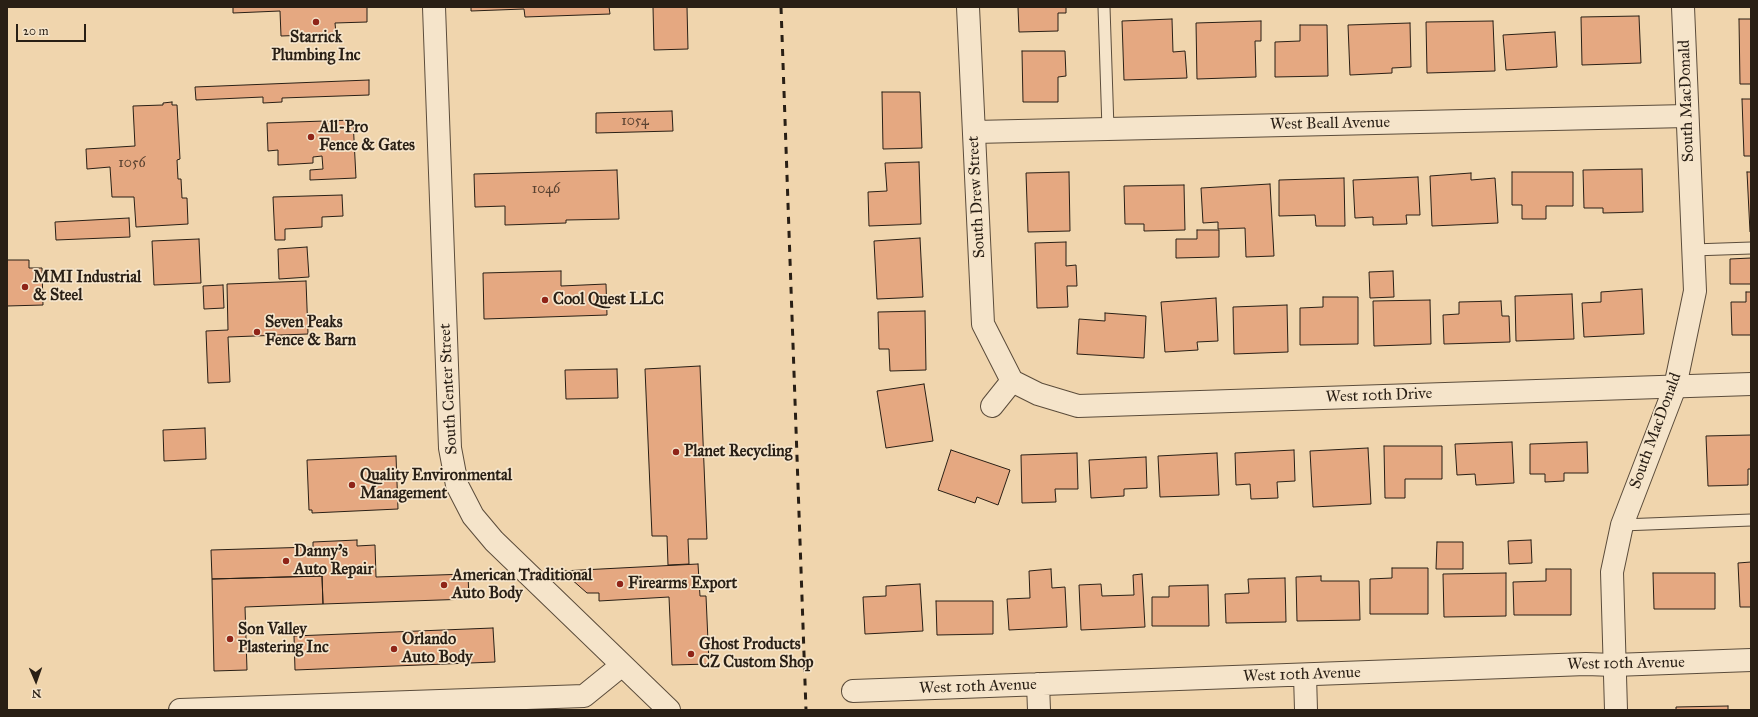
<!DOCTYPE html>
<html>
<head>
<meta charset="utf-8">
<style>
  body { margin:0 }
  #map { position:relative; width:1758px; height:717px; overflow:hidden; background:#f0d5ad; font-family:"IM FELL Great Primer",serif }
  canvas { display:block }
  .frame { position:absolute; inset:0; border:8px solid #291f15; pointer-events:none }
  .north { position:absolute; left:16px; top:661px; width:40px; height:40px; -webkit-text-stroke:3px #f5e4ca; paint-order:stroke; rotate:178deg; font-size:11px; font-weight:700; line-height:16px; text-align:center; color:#291f15 }
  .north::after { content:''; display:block; margin:auto; width:14px; height:18px; background:#291f15; clip-path:polygon(50% 0,100% 100%,50% 72%,0 100%) }
  .scale { position:absolute; left:16px; top:24px; width:70px; height:18px; box-sizing:border-box; border:2px solid #291f15; border-top:0; padding-left:5px; font-size:12px; line-height:14px; white-space:nowrap; color:#291f15; -webkit-text-stroke:3px #f5e4ca; paint-order:stroke }
</style>
</head>
<body>
<div id="map">
<canvas width="1758" height="717"></canvas>
<div class="frame"></div>
<div class="north">N</div>
<div class="scale">20 m</div>
</div>
<script>
const context = document.querySelector('canvas').getContext('2d');
context.lineJoin = 'round';
function fillPath(path, color) { context.fillStyle = color; context.fill(path, 'evenodd'); }
const poly = rows => new Path2D(rows.map(r => 'M' + r).join(''));
function strokePath(path, color, width, dash) { context.strokeStyle = color; context.lineWidth = width; context.lineCap = dash ? 'butt' : 'round'; context.setLineDash(dash || []); context.stroke(path); }
function label(font, color, halo, rows, align = 'center') {
  context.font = font + ' "IM FELL Great Primer",serif'; context.lineWidth = 3.5; context.setLineDash([]); context.textBaseline = 'middle'; context.strokeStyle = halo; context.fillStyle = color; for (const [text, x, y, turn = 0] of rows) {
    context.save(); context.translate(x, y); context.rotate((+turn || 0) * Math.PI / 180); context.textAlign = isNaN(turn) ? turn : align; if (halo) context.strokeText(text, 0, 0); context.fillText(text, 0, 0); context.restore();
  }
}
const building = poly([
  [233,7,367,7,367,22,335,23,336,34,281,36,280,11,233,13,233,7],
  [471,7,609,7,610,14,525,17,524,9,471,11,471,7],
  [653,7,687,7,688,49,654,50,653,7],
  [1018,7,1066,7,1066,13,1058,13,1058,31,1019,32,1018,7],
  [1639,16,1641,63,1582,65,1581,17,1639,16],
  [1172,19,1173,52,1185,51,1187,78,1124,80,1122,21,1172,19],
  [1739,19,1751,19,1751,84,1740,84,1739,19],
  [1261,21,1261,41,1255,41,1256,77,1197,79,1196,23,1261,21],
  [1493,21,1495,71,1427,73,1426,22,1493,21],
  [1410,23,1411,67,1392,68,1392,73,1350,75,1348,25,1410,23],
  [1300,25,1327,25,1328,76,1275,77,1275,42,1300,41,1300,25],
  [1555,32,1557,67,1506,70,1503,35,1555,32],
  [1022,51,1065,51,1066,76,1058,77,1058,102,1023,102,1022,51],
  [369,80,369,95,282,98,282,102,263,103,263,97,196,100,195,87,369,80],
  [882,92,920,92,922,148,883,149,882,92],
  [1742,99,1751,99,1751,156,1744,156,1742,99],
  [172,102,172,105,177,105,180,159,177,160,178,179,181,179,182,198,187,198,188,224,136,227,134,197,112,197,110,167,87,169,86,149,135,146,133,106,163,105,163,103,172,102],
  [672,111,673,131,596,133,596,113,672,111],
  [353,120,356,178,310,180,310,170,323,169,322,156,313,157,313,163,278,165,278,150,268,151,267,123,353,120],
  [919,162,921,224,869,226,868,192,887,191,885,163,919,162],
  [1642,169,1643,212,1603,213,1603,208,1584,208,1583,170,1642,169],
  [617,170,619,219,566,220,566,223,505,225,505,206,475,207,474,174,617,170],
  [1069,172,1070,231,1028,232,1026,173,1069,172],
  [1512,172,1573,172,1573,206,1546,206,1546,219,1522,219,1522,205,1512,205,1512,172],
  [1747,172,1751,172,1751,232,1750,232,1747,172],
  [1471,173,1471,180,1495,178,1498,223,1432,226,1430,176,1471,173],
  [1418,177,1420,215,1406,215,1407,224,1373,225,1373,217,1355,218,1353,180,1418,177],
  [1344,178,1345,226,1316,226,1315,215,1279,216,1279,180,1344,178],
  [1270,184,1274,256,1246,257,1245,228,1218,229,1218,222,1203,223,1201,188,1270,184],
  [1184,185,1185,230,1144,231,1144,224,1125,224,1124,186,1184,185],
  [342,195,343,216,322,217,322,227,285,229,285,240,275,240,273,197,342,195],
  [129,218,130,237,56,240,55,222,129,218],
  [1197,230,1219,230,1219,257,1176,258,1176,239,1197,239,1197,230],
  [920,238,923,297,877,299,874,241,920,238],
  [199,239,201,283,154,285,152,241,199,239],
  [1066,242,1066,266,1076,265,1077,286,1067,286,1068,307,1037,308,1035,243,1066,242],
  [307,247,309,277,279,279,278,249,307,247],
  [1751,258,1751,284,1730,284,1730,259,1751,258],
  [7,260,29,260,29,268,42,268,43,305,7,306,7,260],
  [561,271,561,286,606,284,607,315,484,319,483,273,561,271],
  [1393,271,1394,297,1370,298,1369,272,1393,271],
  [306,281,308,334,228,337,230,382,208,383,206,331,228,330,227,284,306,281],
  [223,285,224,308,204,309,203,286,223,285],
  [1642,289,1644,334,1584,337,1582,303,1601,302,1601,292,1642,289],
  [1746,292,1751,292,1751,335,1732,335,1731,302,1746,302,1746,292],
  [1572,294,1574,339,1516,341,1515,296,1572,294],
  [1323,297,1358,297,1358,344,1300,345,1300,308,1323,307,1323,297],
  [1216,298,1218,341,1197,342,1198,350,1165,352,1161,302,1216,298],
  [1430,300,1431,344,1374,346,1373,301,1430,300],
  [1501,301,1502,316,1509,316,1510,342,1444,344,1443,315,1459,314,1459,302,1501,301],
  [1287,305,1288,352,1234,354,1233,307,1287,305],
  [925,311,926,370,890,371,889,349,879,349,878,312,925,311],
  [1105,313,1146,316,1144,358,1077,354,1079,319,1105,321,1105,313],
  [700,366,707,539,688,539,689,564,668,565,667,536,652,536,645,369,700,366],
  [617,369,618,398,566,399,565,370,617,369],
  [924,384,933,441,886,448,877,391,924,384],
  [205,428,206,459,164,461,163,430,205,428],
  [1751,435,1751,469,1748,469,1748,485,1708,486,1706,436,1751,435],
  [1512,442,1514,483,1476,485,1475,474,1457,475,1455,444,1512,442],
  [1587,442,1588,473,1564,473,1564,481,1545,482,1545,474,1530,474,1530,444,1587,442],
  [1384,446,1442,446,1442,479,1405,479,1405,498,1385,498,1384,446],
  [1368,448,1371,504,1313,507,1310,451,1368,448],
  [951,450,1010,470,998,505,977,497,975,503,938,490,951,450],
  [1294,450,1295,481,1277,482,1278,498,1251,499,1250,484,1236,485,1235,453,1294,450],
  [1077,453,1078,489,1055,489,1056,502,1022,503,1021,455,1077,453],
  [1217,453,1219,495,1160,497,1158,456,1217,453],
  [396,456,398,509,312,513,312,510,309,510,307,460,396,456],
  [1146,457,1147,488,1124,489,1124,496,1091,498,1089,460,1146,457],
  [357,540,357,546,375,545,376,577,468,574,469,599,323,604,322,576,212,579,211,550,313,547,313,542,357,540],
  [1531,540,1532,563,1509,564,1508,541,1531,540],
  [1437,542,1463,542,1463,569,1436,569,1437,542],
  [1751,562,1751,607,1740,607,1738,563,1751,562],
  [698,564,700,596,706,596,709,664,672,665,669,597,599,601,599,593,587,593,562,571,698,564],
  [1392,568,1428,568,1428,614,1370,614,1370,579,1392,578,1392,568],
  [1051,569,1052,588,1065,587,1067,627,1009,630,1007,599,1030,598,1029,571,1051,569],
  [1546,569,1571,569,1571,615,1514,615,1513,582,1546,581,1546,569],
  [1506,573,1506,616,1444,617,1443,574,1506,573],
  [1653,573,1715,573,1715,609,1654,609,1653,573],
  [1142,574,1145,627,1081,630,1079,585,1101,584,1102,596,1134,595,1133,575,1142,574],
  [322,576,323,604,245,607,247,670,214,671,212,579,322,576],
  [1321,576,1321,581,1359,581,1360,620,1297,621,1296,577,1321,576],
  [1285,578,1286,622,1226,623,1225,594,1249,593,1248,579,1285,578],
  [920,584,923,631,865,634,863,597,886,596,886,586,920,584],
  [1208,585,1209,626,1152,626,1152,597,1169,597,1169,586,1208,585],
  [936,601,993,601,993,634,937,635,936,601],
  [493,628,495,662,295,670,294,636,493,628],
  [1728,706,1728,710,1676,710,1676,707,1728,706]
]);
const service = poly([
  [1104,7,1108,129],
  [1693,250,1751,248],
  [1622,525,1751,520]
]);
const minor = poly([
  [434,7,450,448,457,485,473,516,494,541,669,710],
  [968,7,983,324,1012,381],
  [974,132,1687,116],
  [1012,381,1038,394,1078,406,1751,384],
  [992,406,1012,381],
  [1305,675,1306,710],
  [1038,684,1039,710],
  [853,691,1586,664,1614,665,1751,660],
  [180,710,584,696,621,666]
]);
const tertiary = poly([
  [1616,710,1612,572,1622,525,1675,387,1695,291,1683,7]
]);
const rail = poly([
  [781,7,806,710]
]);
const markers = [
  [316,22,4,"#8f2418"],
  [311,137,4,"#8f2418"],
  [25,287,4,"#8f2418"],
  [545,300,4,"#8f2418"],
  [257,332,4,"#8f2418"],
  [676,452,4,"#8f2418"],
  [352,485,4,"#8f2418"],
  [286,561,4,"#8f2418"],
  [620,584,4,"#8f2418"],
  [444,585,4,"#8f2418"],
  [230,639,4,"#8f2418"],
  [394,649,4,"#8f2418"],
  [691,654,4,"#8f2418"]
];
const numberNames = [
  ["1054",635,122],
  ["1056",132,164],
  ["1046",546,190]
];
const poiNames = [
  ["Starrick",316,38,"center"],
  ["Plumbing Inc",316,56,"center"],
  ["All-Pro",319,128],
  ["Fence & Gates",319,146],
  ["MMI Industrial",33,278],
  ["& Steel",33,296],
  ["Cool Quest LLC",553,300],
  ["Seven Peaks",265,323],
  ["Fence & Barn",265,341],
  ["Planet Recycling",684,452],
  ["Quality Environmental",360,476],
  ["Management",360,494],
  ["Danny's",294,552],
  ["Auto Repair",294,570],
  ["American Traditional",452,576],
  ["Auto Body",452,594],
  ["Firearms Export",628,584],
  ["Son Valley",238,630],
  ["Plastering Inc",238,648],
  ["Orlando",402,640],
  ["Auto Body",402,658],
  ["Ghost Products",699,645],
  ["CZ Custom Shop",699,663]
];
const streetNames = [
  ["South MacDonald",1687,101,-92],
  ["West Beall Avenue",1330,124,-1],
  ["South Drew Street",977,197,-93],
  ["South Center Street",449,389,-93],
  ["West 10th Drive",1379,396,-2],
  ["South MacDonald",1656,431,-70],
  ["West 10th Avenue",1626,664,-1],
  ["West 10th Avenue",1302,675,-2],
  ["West 10th Avenue",978,687,-2]
];
fillPath(building, '#e5a881');
strokePath(building, '#291f15', 1);
strokePath(service, '#5b4c3b', 13);
strokePath(minor, '#5b4c3b', 24);
strokePath(tertiary, '#5b4c3b', 24);
strokePath(service, '#f5e4ca', 11);
strokePath(minor, '#f5e4ca', 22);
strokePath(tertiary, '#f5e4ca', 22);
strokePath(rail, '#291f15', 3, [7, 7]);
for (const [x, y, r, color] of markers) { const dot = new Path2D(); dot.arc(x, y, r, 0, 2 * Math.PI); context.fillStyle = color; context.fill(dot); strokePath(dot, '#f5e4ca', 1.5); }
label('14px', '#584130', null, numberNames);
label('bold 16px', '#291f15', '#f5e4ca', poiNames, 'left');
label('16px', '#291f15', '#f5e4ca', streetNames);
</script>
</body>
</html>
